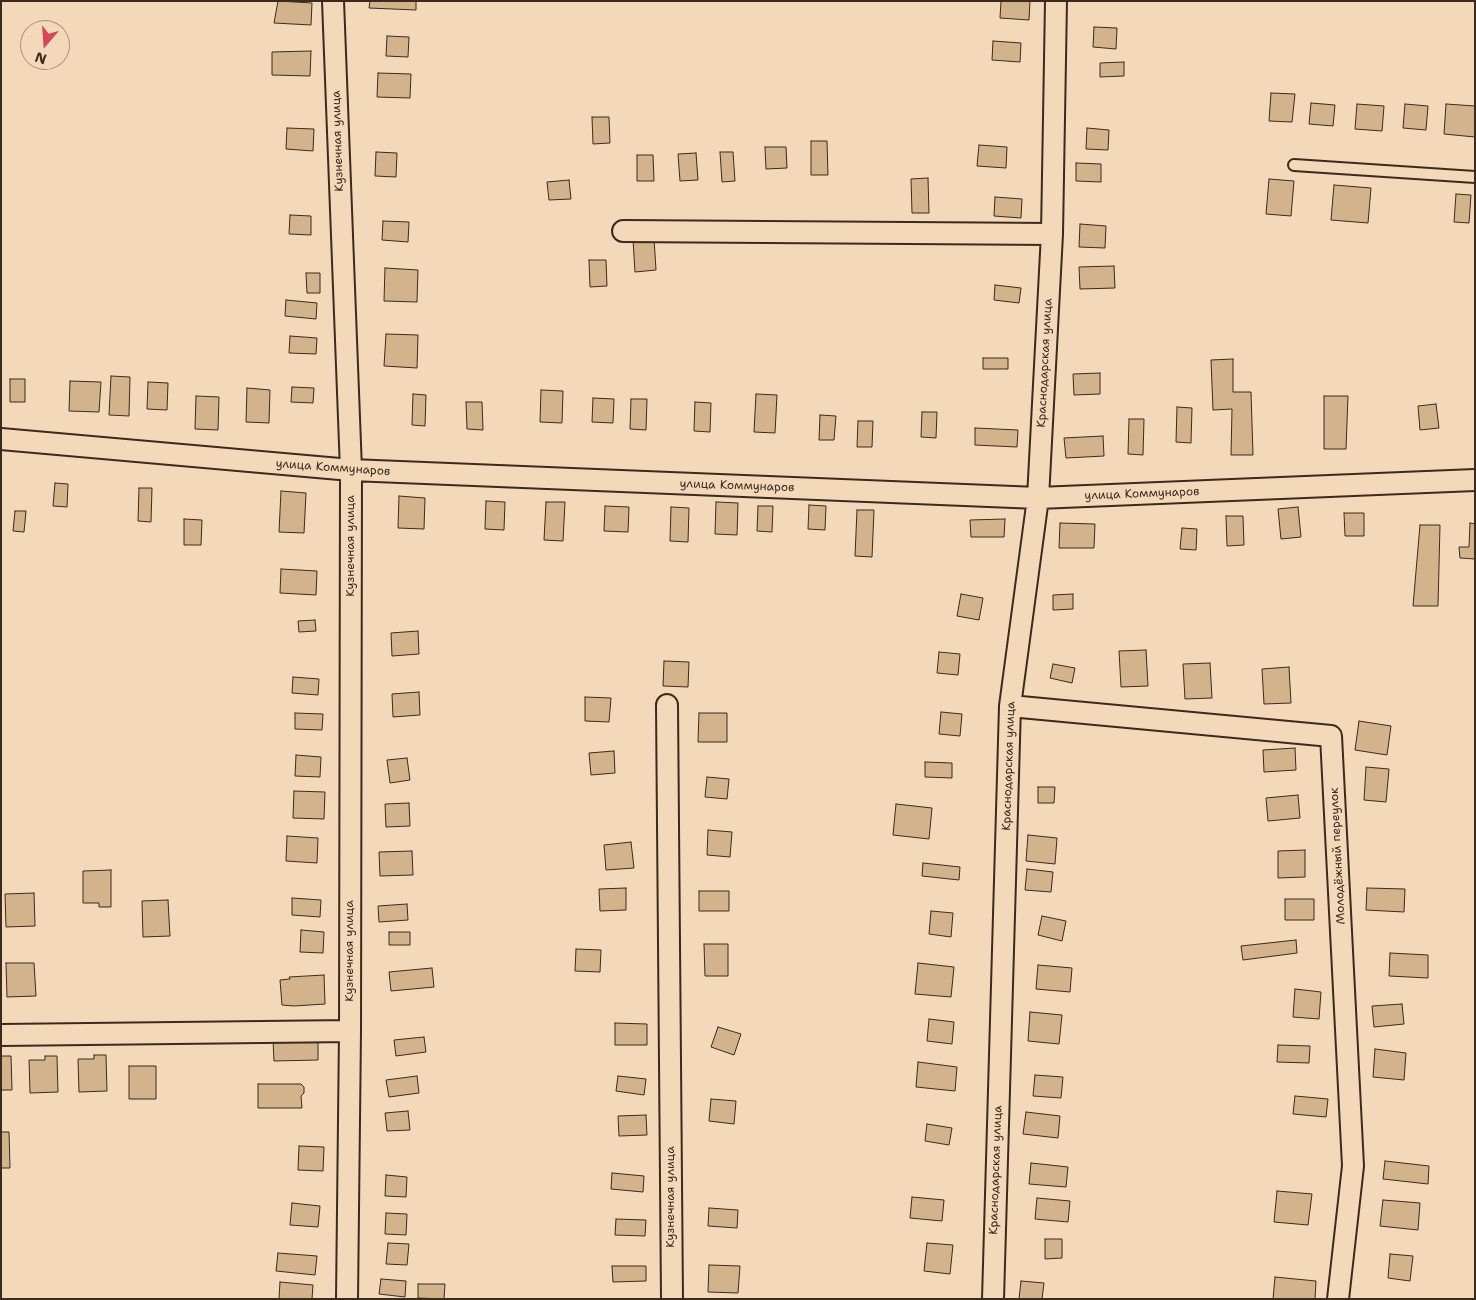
<!DOCTYPE html>
<html>
<head>
<meta charset="utf-8">
<style>
  body { margin:0 }
  #map { position:relative; width:1476px; height:1300px; overflow:hidden; background:#f3d9ba; font-family:"Shantell Sans",sans-serif }
  canvas { display:block }
  .frame { position:absolute; inset:0; border:2px solid #3b2a1e; pointer-events:none }
  .north { position:absolute; left:20px; top:20px; width:50px; height:50px; box-sizing:border-box; background:#f3d9ba; border:1px solid #a9937c; border-radius:50%; rotate:198deg; font-size:14px; font-weight:700; line-height:20px; text-align:center; color:#3b2a1e }
  .north::after { content:''; display:block; margin:auto; width:18px; height:22px; background:#d1495b; clip-path:polygon(50% 0,100% 100%,50% 72%,0 100%) }
</style>
</head>
<body>
<div id="map">
<canvas width="1476" height="1300"></canvas>
<div class="frame"></div>
<div class="north">N</div>
</div>
<script>
const context = document.querySelector('canvas').getContext('2d');
context.lineJoin = 'round';
function fillPath(path, color) { context.fillStyle = color; context.fill(path, 'evenodd'); }
const poly = rows => new Path2D(rows.map(r => 'M' + r).join(''));
function strokePath(path, color, width, dash) { context.strokeStyle = color; context.lineWidth = width; context.lineCap = dash ? 'butt' : 'round'; context.setLineDash(dash || []); context.stroke(path); }
function label(font, color, halo, rows, align = 'center') {
  context.font = font + ' "Shantell Sans",sans-serif'; context.lineWidth = 4; context.setLineDash([]); context.textBaseline = 'middle'; context.strokeStyle = halo; context.fillStyle = color; for (const [text, x, y, turn = 0] of rows) {
    context.save(); context.translate(x, y); context.rotate((+turn || 0) * Math.PI / 180); context.textAlign = isNaN(turn) ? turn : align; if (halo) context.strokeText(text, 0, 0); context.fillText(text, 0, 0); context.restore();
  }
}
const building = poly([
  [278,1,312,3,311,25,274,23,278,1],
  [370,1,416,1,416,10,369,8,370,1],
  [1001,1,1030,1,1029,20,1000,18,1001,1],
  [1094,27,1117,28,1116,49,1093,47,1094,27],
  [387,36,409,37,408,57,386,56,387,36],
  [993,41,1021,43,1020,62,992,60,993,41],
  [311,51,310,76,272,75,272,52,311,51],
  [1124,62,1124,76,1100,77,1100,63,1124,62],
  [378,73,411,74,410,98,377,97,378,73],
  [1271,93,1295,94,1292,122,1269,121,1271,93],
  [1311,103,1335,105,1333,126,1309,124,1311,103],
  [1357,104,1384,106,1382,131,1355,129,1357,104],
  [1405,104,1428,106,1426,130,1403,128,1405,104],
  [1446,104,1475,106,1475,137,1444,134,1446,104],
  [592,117,609,117,610,143,593,144,592,117],
  [287,128,314,129,313,151,286,149,287,128],
  [1087,128,1109,130,1108,150,1086,149,1087,128],
  [811,141,827,141,828,175,811,175,811,141],
  [979,145,1007,147,1006,168,977,166,979,145],
  [765,147,786,147,787,168,766,169,765,147],
  [376,152,397,153,396,177,375,176,376,152],
  [720,152,733,152,735,181,722,182,720,152],
  [696,153,698,180,680,181,678,154,696,153],
  [637,155,653,155,654,181,637,181,637,155],
  [1076,163,1101,164,1101,182,1076,181,1076,163],
  [928,178,929,213,912,213,911,179,928,178],
  [1269,179,1294,181,1291,216,1266,214,1269,179],
  [569,180,571,199,549,200,547,182,569,180],
  [1334,185,1371,188,1368,223,1331,220,1334,185],
  [1456,194,1471,195,1469,223,1454,222,1456,194],
  [995,197,1022,199,1021,218,994,216,995,197],
  [290,215,311,216,311,235,289,234,290,215],
  [383,221,409,222,408,242,382,240,383,221],
  [1080,224,1106,226,1105,248,1079,247,1080,224],
  [654,238,656,270,635,272,633,240,654,238],
  [589,260,606,260,607,286,590,287,589,260],
  [1114,266,1115,288,1080,289,1079,267,1114,266],
  [385,268,418,270,417,302,384,301,385,268],
  [306,273,320,273,320,293,307,293,306,273],
  [995,285,1021,288,1019,303,994,300,995,285],
  [286,300,317,303,316,319,285,316,286,300],
  [386,334,418,335,417,368,384,366,386,334],
  [290,336,317,338,316,354,289,353,290,336],
  [983,358,1008,358,1008,369,983,369,983,358],
  [1233,359,1233,392,1251,392,1253,455,1231,455,1232,409,1213,410,1211,360,1233,359],
  [1100,373,1100,394,1074,395,1073,374,1100,373],
  [111,376,130,377,129,416,109,415,111,376],
  [10,379,25,379,25,402,10,402,10,379],
  [70,381,101,382,99,412,69,411,70,381],
  [148,382,168,383,167,410,147,409,148,382],
  [292,387,314,388,313,403,291,402,292,387],
  [247,388,270,390,269,423,246,422,247,388],
  [541,390,563,391,562,423,540,422,541,390],
  [413,394,426,395,425,426,412,425,413,394],
  [756,394,777,395,775,433,754,432,756,394],
  [196,396,219,397,218,430,195,429,196,396],
  [1324,396,1348,396,1346,449,1324,449,1324,396],
  [593,398,614,399,613,423,592,422,593,398],
  [631,399,647,399,646,430,630,429,631,399],
  [466,402,482,402,483,430,467,429,466,402],
  [695,402,711,403,710,432,694,431,695,402],
  [1436,404,1439,428,1420,430,1418,406,1436,404],
  [1177,407,1192,408,1191,443,1176,442,1177,407],
  [922,412,937,412,936,438,921,437,922,412],
  [820,415,836,416,834,440,819,440,820,415],
  [1129,419,1144,419,1143,455,1128,454,1129,419],
  [858,421,873,421,872,447,857,447,858,421],
  [975,428,1018,430,1017,447,975,445,975,428],
  [1103,436,1104,456,1066,458,1064,438,1103,436],
  [55,483,68,484,67,507,53,506,55,483],
  [139,488,152,488,151,522,138,521,139,488],
  [281,491,306,493,304,533,279,532,281,491],
  [399,496,425,498,424,529,398,528,399,496],
  [486,501,505,502,504,530,485,529,486,501],
  [546,502,565,502,563,541,544,540,546,502],
  [716,502,738,503,737,535,715,534,716,502],
  [809,505,826,506,825,530,808,529,809,505],
  [605,506,629,507,628,532,604,531,605,506],
  [758,506,773,506,772,532,757,531,758,506],
  [671,507,689,508,688,542,670,541,671,507],
  [1298,507,1301,537,1281,539,1278,509,1298,507],
  [857,510,874,510,872,557,855,556,857,510],
  [15,511,26,511,24,532,13,531,15,511],
  [1344,513,1364,513,1364,536,1345,536,1344,513],
  [1226,516,1243,516,1244,545,1227,546,1226,516],
  [184,519,202,520,201,545,184,545,184,519],
  [1005,519,1004,537,971,537,970,520,1005,519],
  [1060,523,1095,524,1094,548,1059,548,1060,523],
  [1470,523,1475,524,1475,559,1460,558,1459,547,1469,547,1470,523],
  [1420,525,1440,525,1438,606,1413,606,1420,525],
  [1182,528,1197,529,1196,550,1180,549,1182,528],
  [281,569,317,571,316,595,280,593,281,569],
  [961,594,983,598,979,620,957,616,961,594],
  [1073,594,1073,609,1053,610,1053,595,1073,594],
  [315,620,316,631,299,632,298,621,315,620],
  [418,631,419,654,392,656,391,633,418,631],
  [1146,650,1148,686,1121,687,1119,651,1146,650],
  [939,652,960,654,958,675,937,673,939,652],
  [664,661,689,662,688,687,663,686,664,661],
  [1210,663,1212,698,1185,699,1183,664,1210,663],
  [1053,664,1075,668,1072,683,1050,678,1053,664],
  [1289,667,1291,703,1264,704,1262,669,1289,667],
  [293,677,319,679,318,695,292,693,293,677],
  [419,692,420,715,393,717,392,694,419,692],
  [585,697,611,698,609,722,585,721,585,697],
  [941,712,962,714,960,736,939,734,941,712],
  [295,713,323,714,322,730,295,729,295,713],
  [699,713,727,713,727,742,698,742,699,713],
  [1359,721,1391,726,1387,755,1355,750,1359,721],
  [1295,748,1296,770,1264,772,1263,750,1295,748],
  [614,751,615,773,591,775,589,753,614,751],
  [296,755,321,757,320,777,295,776,296,755],
  [407,758,410,780,390,783,387,760,407,758],
  [925,762,952,763,952,778,925,777,925,762],
  [1366,767,1389,769,1386,802,1364,800,1366,767],
  [707,777,729,779,727,799,705,797,707,777],
  [1038,787,1055,787,1054,803,1038,803,1038,787],
  [294,791,325,792,324,819,293,818,294,791],
  [1298,795,1300,818,1268,821,1266,798,1298,795],
  [409,803,410,826,386,827,385,804,409,803],
  [896,804,932,808,929,839,893,835,896,804],
  [708,830,732,832,730,857,707,855,708,830],
  [1028,835,1057,838,1055,864,1026,861,1028,835],
  [287,836,318,838,317,863,286,861,287,836],
  [631,842,634,868,606,870,604,845,631,842],
  [1305,850,1305,877,1278,878,1278,851,1305,850],
  [412,851,413,875,380,876,379,852,412,851],
  [923,863,960,867,959,880,922,876,923,863],
  [1027,869,1053,872,1051,892,1025,890,1027,869],
  [111,870,111,907,99,907,99,903,83,903,83,871,111,870],
  [626,888,626,910,600,911,599,889,626,888],
  [1367,888,1405,889,1404,912,1366,910,1367,888],
  [699,891,729,891,729,911,699,911,699,891],
  [34,893,35,926,6,927,5,894,34,893],
  [292,898,321,900,320,917,292,915,292,898],
  [1285,899,1314,899,1314,920,1285,920,1285,899],
  [168,900,170,936,143,937,142,901,168,900],
  [407,904,408,920,379,922,378,906,407,904],
  [931,911,953,913,951,937,929,934,931,911],
  [1042,916,1066,921,1062,941,1038,935,1042,916],
  [301,930,324,932,323,953,300,952,301,930],
  [389,932,410,932,410,945,389,945,389,932],
  [1296,940,1297,953,1243,960,1241,946,1296,940],
  [704,944,728,944,728,976,705,976,704,944],
  [576,949,601,950,600,972,575,971,576,949],
  [1390,953,1428,955,1428,978,1389,976,1390,953],
  [6,963,34,963,36,996,7,997,6,963],
  [918,963,954,967,951,997,915,994,918,963],
  [1038,965,1072,968,1070,992,1036,989,1038,965],
  [432,968,434,987,391,991,389,972,432,968],
  [324,975,325,1004,294,1006,282,1005,280,980,290,979,289,977,324,975],
  [1295,989,1321,992,1319,1019,1293,1017,1295,989],
  [1402,1004,1404,1024,1374,1027,1372,1006,1402,1004],
  [1030,1012,1062,1015,1059,1044,1028,1041,1030,1012],
  [929,1019,954,1022,952,1044,927,1041,929,1019],
  [615,1023,647,1024,647,1045,615,1045,615,1023],
  [718,1027,741,1034,734,1055,711,1047,718,1027],
  [424,1037,426,1052,396,1056,394,1040,424,1037],
  [273,1040,318,1040,318,1060,274,1061,273,1040],
  [1278,1045,1310,1046,1309,1063,1277,1062,1278,1045],
  [1375,1049,1406,1053,1404,1080,1373,1077,1375,1049],
  [94,1055,106,1055,107,1091,79,1092,78,1059,94,1059,94,1055],
  [1,1056,11,1056,12,1090,1,1090,1,1056],
  [45,1056,57,1056,58,1092,30,1093,29,1060,45,1060,45,1056],
  [918,1062,957,1067,955,1091,916,1087,918,1062],
  [129,1066,156,1066,156,1099,129,1099,129,1066],
  [1035,1075,1063,1077,1061,1098,1033,1096,1035,1075],
  [417,1076,419,1093,389,1097,386,1080,417,1076],
  [618,1076,646,1079,644,1095,616,1091,618,1076],
  [258,1084,301,1084,304,1087,304,1093,301,1096,302,1108,258,1108,258,1084],
  [1295,1096,1328,1099,1326,1117,1293,1114,1295,1096],
  [711,1099,736,1101,734,1124,709,1121,711,1099],
  [408,1111,410,1130,387,1131,385,1113,408,1111],
  [1026,1112,1060,1116,1058,1138,1023,1134,1026,1112],
  [646,1115,647,1135,619,1136,618,1116,646,1115],
  [927,1124,952,1128,949,1145,925,1141,927,1124],
  [1,1132,9,1132,10,1168,1,1168,1,1132],
  [299,1146,324,1147,323,1171,298,1170,299,1146],
  [1385,1161,1429,1166,1428,1184,1383,1179,1385,1161],
  [1031,1163,1068,1167,1066,1187,1029,1184,1031,1163],
  [612,1173,644,1176,643,1192,611,1189,612,1173],
  [386,1175,407,1177,406,1197,385,1196,386,1175],
  [1277,1191,1312,1194,1308,1225,1274,1222,1277,1191],
  [912,1197,944,1200,942,1221,910,1218,912,1197],
  [1037,1198,1070,1201,1068,1222,1035,1219,1037,1198],
  [1383,1200,1420,1203,1418,1230,1380,1226,1383,1200],
  [292,1203,320,1206,318,1227,290,1225,292,1203],
  [709,1208,738,1210,737,1228,708,1226,709,1208],
  [386,1213,407,1214,406,1235,385,1234,386,1213],
  [616,1219,646,1220,645,1236,615,1235,616,1219],
  [1045,1239,1062,1239,1062,1258,1045,1259,1045,1239],
  [388,1243,409,1244,407,1265,386,1264,388,1243],
  [927,1243,953,1245,950,1274,924,1271,927,1243],
  [278,1253,317,1256,315,1275,276,1271,278,1253],
  [1390,1254,1413,1256,1410,1281,1388,1278,1390,1254],
  [709,1265,740,1266,738,1293,708,1292,709,1265],
  [612,1266,646,1266,646,1281,613,1282,612,1266],
  [1275,1277,1316,1281,1315,1299,1273,1299,1275,1277],
  [381,1279,406,1281,405,1297,379,1294,381,1279],
  [1021,1281,1044,1283,1042,1299,1019,1299,1021,1281],
  [280,1282,313,1285,312,1299,279,1299,280,1282],
  [418,1284,445,1284,444,1299,418,1298,418,1284]
]);
const service = poly([
  [1294,165,1475,177]
]);
const minor = poly([
  [333,1,351,470,350,1031,347,1299],
  [623,231,1052,234],
  [1,439,351,470,1038,498,1475,480],
  [667,705,672,1299],
  [1010,706,1331,736,1353,1166,1338,1299],
  [1,1035,350,1031],
  [993,1299,1010,706,1038,498,1052,234,1056,1]
]);
const streetNames = [
  ["Кузнечная улица",338,141,-92],
  ["Краснодарская улица",1045,363,-87],
  ["улица Коммунаров",333,468,4],
  ["улица Коммунаров",737,486,2],
  ["улица Коммунаров",1142,494,-2],
  ["Кузнечная улица",351,546,-90],
  ["Краснодарская улица",1009,766,-88],
  ["Молодёжный переулок",1338,856,-93],
  ["Кузнечная улица",350,951,-90],
  ["Краснодарская улица",996,1170,-88],
  ["Кузнечная улица",671,1197,-90]
];
fillPath(building, '#d2b38c');
strokePath(building, '#3b2a1e', 1);
strokePath(service, '#3b2a1e', 14);
strokePath(minor, '#3b2a1e', 24);
strokePath(service, '#f3d9ba', 10);
strokePath(minor, '#f3d9ba', 20);
label('12px', '#3b2a1e', '#f3d9ba', streetNames);
</script>
</body>
</html>
